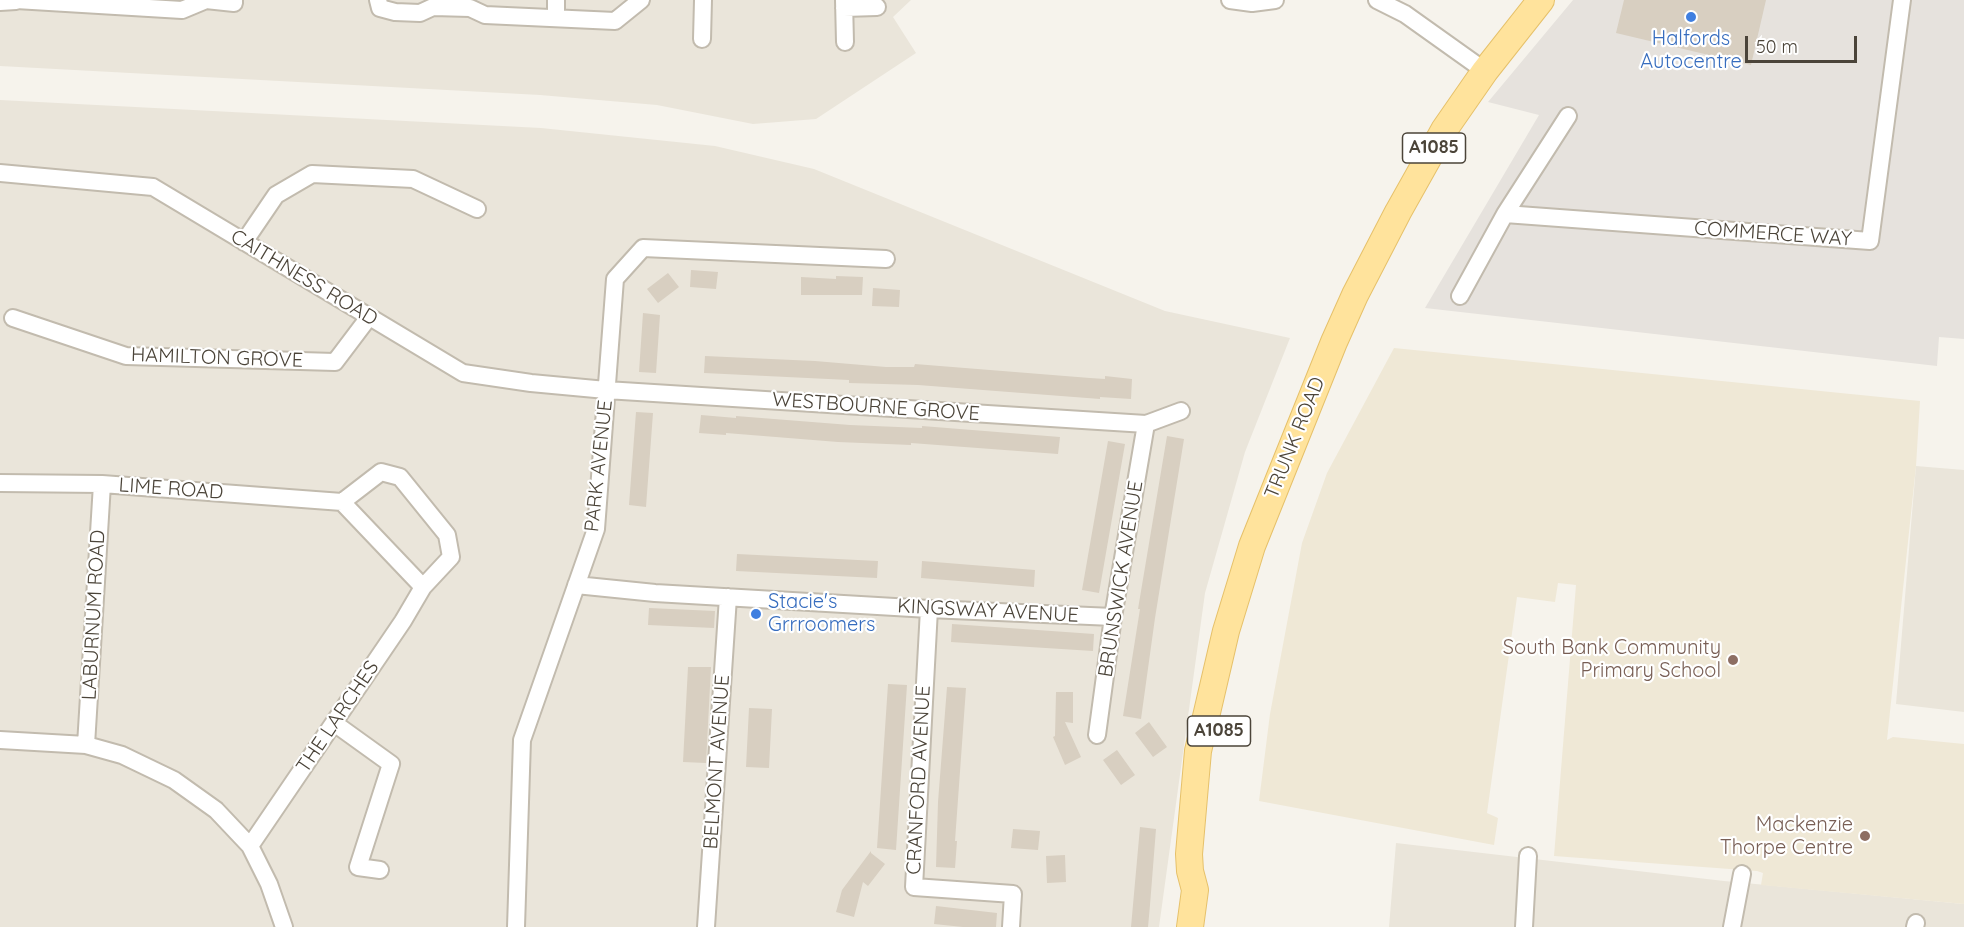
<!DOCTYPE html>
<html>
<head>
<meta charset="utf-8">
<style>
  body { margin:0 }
  #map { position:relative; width:1964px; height:927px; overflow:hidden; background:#f6f3ec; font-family:Quicksand,sans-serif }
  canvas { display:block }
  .scale { position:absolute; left:1745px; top:36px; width:112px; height:27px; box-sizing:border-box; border:3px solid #4b4439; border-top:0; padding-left:8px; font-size:18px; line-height:21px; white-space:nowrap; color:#4b4439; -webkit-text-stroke:4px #fff; paint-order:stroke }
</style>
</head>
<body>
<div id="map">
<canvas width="1964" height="927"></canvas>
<div class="scale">50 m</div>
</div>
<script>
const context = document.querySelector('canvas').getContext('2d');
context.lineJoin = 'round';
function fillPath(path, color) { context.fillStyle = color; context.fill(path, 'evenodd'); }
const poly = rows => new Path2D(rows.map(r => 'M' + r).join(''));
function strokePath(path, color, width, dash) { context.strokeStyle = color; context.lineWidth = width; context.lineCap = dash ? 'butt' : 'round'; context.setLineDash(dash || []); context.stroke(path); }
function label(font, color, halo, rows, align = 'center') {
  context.font = font + ' Quicksand,sans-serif'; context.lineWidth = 4.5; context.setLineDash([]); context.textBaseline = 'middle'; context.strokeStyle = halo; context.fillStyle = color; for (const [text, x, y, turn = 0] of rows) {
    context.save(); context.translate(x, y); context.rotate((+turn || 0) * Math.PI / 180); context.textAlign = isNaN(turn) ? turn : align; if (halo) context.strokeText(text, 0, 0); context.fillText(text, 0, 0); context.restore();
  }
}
const residential = poly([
  [0,0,911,0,893,17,916,53,816,119,753,124,657,105,540,95,0,66],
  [0,100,541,128,715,146,814,169,1165,311,1290,338,1245,452,1205,593,1159,927,0,927],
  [1916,466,1964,470,1964,712,1896,704],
  [1396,843,1724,881,1964,904,1964,927,1389,927]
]);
const industrial = poly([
  [1573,0,1964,0,1964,339,1939,337,1937,366,1425,308,1539,115,1488,102]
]);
const education = poly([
  [1394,348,1920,401,1916,466,1887,740,1893,737,1964,744,1964,904,1761,885,1763,873,1757,871,1554,856,1576,585,1558,583,1555,602,1517,597,1487,813,1498,818,1494,845,1259,801,1270,714,1302,543,1327,473]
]);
const building = poly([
  [1624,0,1766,0,1751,65,1616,33],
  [691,270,718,272,716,289,690,287],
  [668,273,679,287,658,303,647,289],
  [836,276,863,277,862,295,801,295,801,277,836,279],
  [873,288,900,290,899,307,872,306],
  [643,313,660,315,656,373,639,372],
  [705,356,815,361,886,367,914,367,915,364,1090,378,1105,379,1105,376,1132,379,1131,399,1100,397,1100,399,918,385,849,383,849,380,704,373],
  [636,412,653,413,646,507,629,505],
  [701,415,736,418,736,416,850,425,922,428,922,426,1060,437,1058,454,911,443,911,445,838,442,726,433,726,435,699,433],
  [1167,436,1184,439,1155,618,1141,719,1123,716,1140,609,1138,609],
  [1108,441,1125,444,1099,593,1082,590],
  [737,554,878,561,877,578,736,571],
  [922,561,1035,570,1034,587,921,578],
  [649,608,715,611,714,628,648,625],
  [952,624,1094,634,1093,651,951,642],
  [688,667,711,667,706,763,683,762],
  [888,684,907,685,896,850,877,848],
  [947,687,966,688,955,841,957,841,955,868,936,867,938,802],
  [1056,692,1073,692,1073,723,1065,722,1081,757,1065,765,1053,737,1055,736],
  [749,708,772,709,769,768,746,767],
  [1149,722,1167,747,1153,757,1135,733],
  [1117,750,1135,775,1121,785,1103,760],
  [1140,827,1156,829,1150,905,1148,927,1131,927],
  [1013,829,1040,831,1038,850,1011,848],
  [871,851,871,853,885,864,868,886,863,882,854,917,836,912,842,890],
  [1065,855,1066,882,1047,883,1046,856],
  [936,906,997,913,996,927,963,927,934,924]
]);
const street = poly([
  [16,0,182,10,206,0,234,3,234,0],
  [378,0,380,8,395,12,420,13,433,7,470,8,485,15,615,21,641,0],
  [844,0,845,42],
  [1230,0,1252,3,1275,0],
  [1377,0,1405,14,1485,71],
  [0,2,16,1],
  [844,8,877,7],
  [556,17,556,0],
  [702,39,703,0],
  [0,173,153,187,463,373,531,383,606,390,1146,424,1181,411],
  [1505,214,1870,241,1902,0],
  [244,242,276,195,312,174,413,179,477,209],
  [1460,296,1505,214,1568,116],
  [13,318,126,356,335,362,369,317],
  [0,483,102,484,342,502],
  [342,502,381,472,400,477,447,535,451,557,423,587],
  [576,585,655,593,929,609,1113,617],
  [929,609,914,887,1013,894,1011,927],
  [334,723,391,764,358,867,380,870],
  [1097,735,1113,617,1146,424],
  [0,740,86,745,122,755,174,780,216,810,250,846,269,884,284,927],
  [86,745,102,484],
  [250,846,403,621,423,587,342,502],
  [516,927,522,740,596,529,615,279,643,248,886,259],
  [706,927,728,597],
  [1524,927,1528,856],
  [1732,927,1742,874],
  [1915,927,1916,923]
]);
const primary = poly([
  [1190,927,1195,890,1190,871,1189,854,1198,751,1226,631,1252,546,1334,342,1355,295,1398,212,1444,130,1485,71,1541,0]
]);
const markers = [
  [1691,17,6,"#3f7fe0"],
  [756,614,6,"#3f7fe0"],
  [1733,660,6,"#8d6e63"],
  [1865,836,6,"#8d6e63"]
];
const shields = [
  [1434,148,63],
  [1219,731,63]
];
const shieldNames = [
  ["A1085",1434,148],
  ["A1085",1219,731]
];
const shopNames = [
  ["Halfords",1691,39],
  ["Autocentre",1691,62],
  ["Stacie's",768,602,"left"],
  ["Grrroomers",768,625,"left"]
];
const streetNames = [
  ["COMMERCE WAY",1773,234,4],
  ["CAITHNESS ROAD",304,278,31],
  ["HAMILTON GROVE",217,358,2],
  ["WESTBOURNE GROVE",876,407,4],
  ["TRUNK ROAD",1295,438,-68],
  ["PARK AVENUE",599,466,-84],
  ["LIME ROAD",171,489,4],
  ["BRUNSWICK AVENUE",1121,579,-81],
  ["KINGSWAY AVENUE",988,611,3],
  ["LABURNUM ROAD",94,615,-87],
  ["THE LARCHES",338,717,-56],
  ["BELMONT AVENUE",717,762,-86],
  ["CRANFORD AVENUE",919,780,-87]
];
const educationNames = [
  ["South Bank Community",1721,648],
  ["Primary School",1721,671],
  ["Mackenzie",1853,825],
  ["Thorpe Centre",1853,848]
];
fillPath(residential, '#eae5da');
fillPath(industrial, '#e6e2dd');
fillPath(education, '#efe8d6');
fillPath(building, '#d8cfc1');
strokePath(street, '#c2bbae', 20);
strokePath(primary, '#e6c16a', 28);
strokePath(street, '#fff', 16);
strokePath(primary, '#ffe39c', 26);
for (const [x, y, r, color] of markers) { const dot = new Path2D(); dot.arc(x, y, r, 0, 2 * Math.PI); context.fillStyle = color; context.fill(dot); strokePath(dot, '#fff', 2); }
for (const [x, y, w] of shields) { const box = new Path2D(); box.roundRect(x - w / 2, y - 15, w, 30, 4.5); context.fillStyle = '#fff'; context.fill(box); strokePath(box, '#4b4439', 1.5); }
label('bold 18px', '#4b4439', null, shieldNames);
label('20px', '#366cbe', '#fff', shopNames);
label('20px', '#4b4439', '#fff', streetNames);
label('20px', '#785e54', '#fff', educationNames, 'right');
</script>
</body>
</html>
